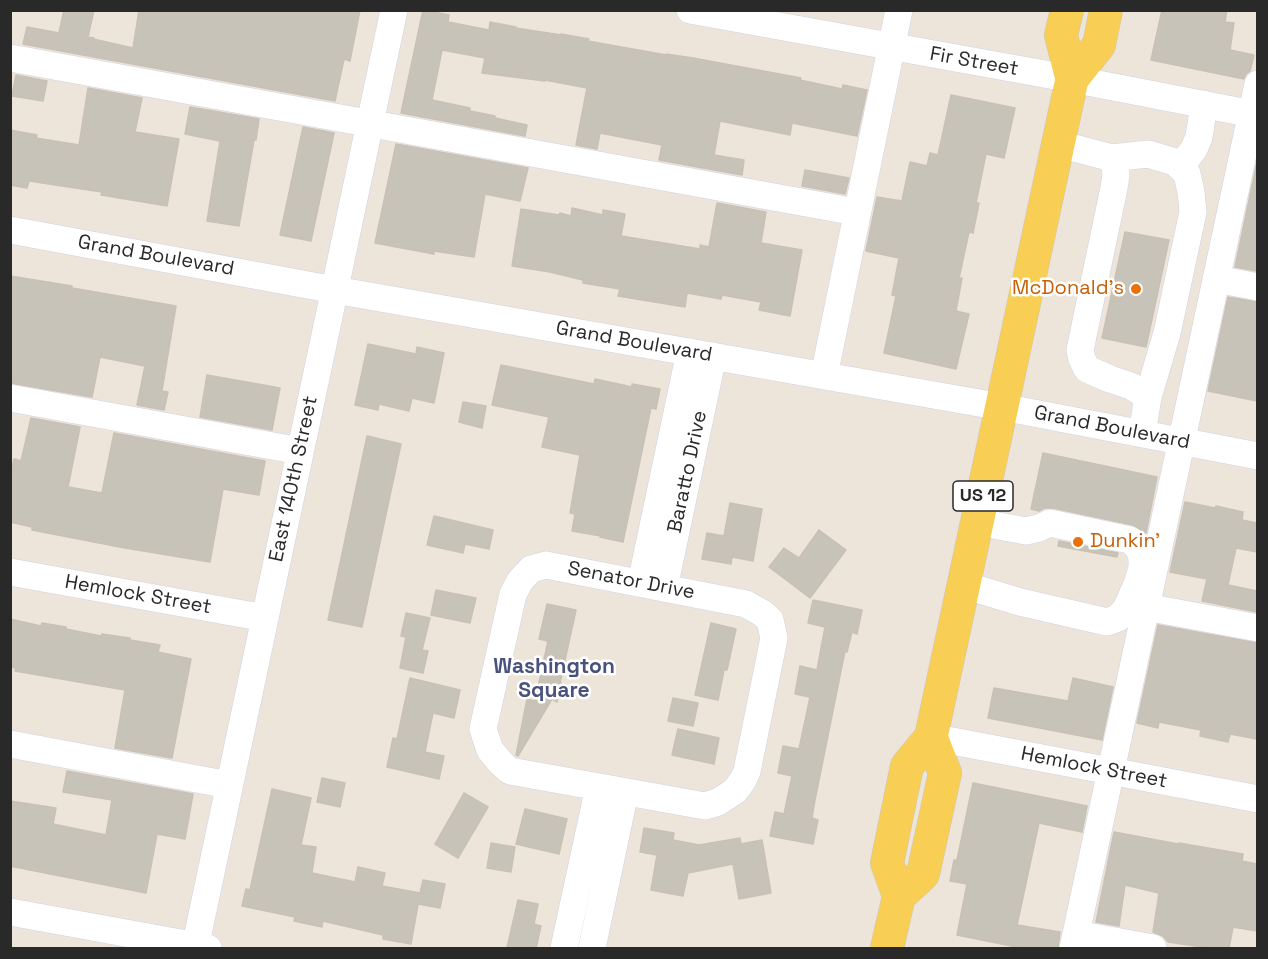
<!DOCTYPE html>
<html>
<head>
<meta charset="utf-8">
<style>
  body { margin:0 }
  #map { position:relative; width:1268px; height:959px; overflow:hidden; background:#ede4da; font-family:"Space Grotesk",sans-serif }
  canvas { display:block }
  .frame { position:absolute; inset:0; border:12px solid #292929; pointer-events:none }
</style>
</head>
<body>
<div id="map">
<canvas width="1268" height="959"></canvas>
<div class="frame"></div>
</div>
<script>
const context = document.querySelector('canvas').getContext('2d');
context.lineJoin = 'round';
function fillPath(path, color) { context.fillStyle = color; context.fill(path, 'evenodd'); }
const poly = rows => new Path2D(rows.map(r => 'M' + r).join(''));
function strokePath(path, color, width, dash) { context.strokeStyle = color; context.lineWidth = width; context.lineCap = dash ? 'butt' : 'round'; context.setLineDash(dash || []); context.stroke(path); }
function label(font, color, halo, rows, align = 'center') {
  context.font = font + ' "Space Grotesk",sans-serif'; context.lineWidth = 5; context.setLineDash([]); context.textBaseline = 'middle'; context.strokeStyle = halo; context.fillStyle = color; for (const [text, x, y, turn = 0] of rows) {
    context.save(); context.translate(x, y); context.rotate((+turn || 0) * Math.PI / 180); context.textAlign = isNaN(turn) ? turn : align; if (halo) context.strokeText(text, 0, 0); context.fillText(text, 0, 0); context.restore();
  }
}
const building = poly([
  [64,10,94,10,88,37,94,38,93,39,133,48,139,10,360,10,350,61,344,59,335,101,23,44,27,27,59,33,64,10],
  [423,10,449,15,448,22,489,30,490,22,516,27,516,28,561,35,561,34,589,39,588,41,666,55,666,54,693,58,801,78,800,80,842,89,843,85,867,90,857,136,792,123,790,135,720,121,714,155,744,160,742,175,659,160,662,145,600,133,597,149,576,145,587,88,545,80,545,81,482,73,485,58,442,50,432,100,470,108,470,111,495,116,495,118,527,125,525,136,401,113,423,10],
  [1162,10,1227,10,1225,22,1234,23,1230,50,1254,55,1250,71,1246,74,1244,79,1151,60,1162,10],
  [16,75,47,81,43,101,12,96,16,75],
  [88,88,142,98,135,132,179,139,167,206,101,195,102,192,29,181,27,188,10,185,10,130,37,135,36,138,79,145,88,88],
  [951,95,1015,108,1004,158,986,154,976,203,979,203,973,233,969,232,959,278,962,278,956,311,969,314,956,369,884,353,896,296,892,295,899,258,866,251,877,197,902,201,910,162,927,166,930,153,938,155,951,95],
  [190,107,259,119,256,140,254,140,239,226,207,221,220,141,185,134,190,107],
  [303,127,334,133,311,241,280,235,303,127],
  [396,144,528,168,520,201,485,194,474,257,434,251,434,254,375,243,396,144],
  [1257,162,1257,271,1235,267,1257,162],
  [805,170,849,178,845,194,802,186,805,170],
  [717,203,766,212,761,243,802,250,790,316,759,310,761,302,722,295,721,299,687,293,685,307,618,296,620,289,583,283,583,280,550,272,512,266,521,209,559,215,560,213,571,216,572,208,603,215,603,210,625,214,621,236,700,249,700,245,709,247,717,203],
  [1125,232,1169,240,1146,347,1102,338,1125,232],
  [10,276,72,286,72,288,176,306,162,391,168,392,164,410,137,405,145,366,100,357,92,397,10,383,10,276],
  [1228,297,1257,302,1257,401,1208,391,1228,297],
  [368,344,416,354,417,347,444,353,434,403,412,398,409,411,379,404,378,410,355,405,368,344],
  [501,365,594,384,595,379,632,387,632,384,660,389,656,409,651,408,623,542,600,537,601,536,572,531,575,514,570,513,580,455,542,447,549,417,492,405,501,365],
  [207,375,280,388,272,430,200,417,207,375],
  [463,402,486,406,482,428,459,422,463,402],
  [31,418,80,427,68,487,102,493,114,433,265,461,259,495,223,489,210,562,125,548,32,530,32,527,10,522,10,476,14,459,21,461,31,418],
  [367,436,401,444,362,627,328,620,367,436],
  [1043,453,1157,477,1146,533,1133,525,1053,508,1044,508,1039,511,1031,509,1043,453],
  [1185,502,1215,508,1216,506,1243,512,1242,520,1257,523,1257,552,1236,548,1228,585,1257,591,1257,612,1202,601,1207,579,1170,572,1185,502],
  [730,503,762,509,753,561,732,557,731,564,702,559,707,533,724,536,730,503],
  [434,516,493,530,489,549,465,544,463,553,427,545,434,516],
  [819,530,846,550,810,598,769,567,784,548,799,558,819,530],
  [1059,541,1118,553,1117,557,1058,546,1059,541],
  [436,590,476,598,470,623,431,615,436,590],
  [813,600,862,610,857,634,852,632,847,652,845,651,815,800,812,818,818,820,813,844,770,836,775,812,784,814,792,776,778,773,783,746,799,749,810,697,795,694,800,666,817,670,825,627,808,623,813,600],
  [547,604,576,610,560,683,561,683,557,702,552,699,518,756,516,755,527,699,535,701,548,641,539,639,547,604],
  [406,613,430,618,422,650,428,651,423,673,400,668,406,637,401,636,406,613],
  [10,619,41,626,42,623,66,627,66,629,101,636,102,634,130,638,130,640,160,645,158,652,191,659,172,758,115,748,125,690,15,671,16,668,10,667,10,619],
  [711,623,736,629,727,670,724,670,718,700,695,695,711,623],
  [1158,625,1257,643,1257,739,1230,734,1228,742,1200,736,1201,730,1159,722,1158,728,1137,723,1158,625],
  [410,678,460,690,454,718,433,713,425,752,444,756,439,779,387,767,393,738,397,739,410,678],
  [1073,678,1113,687,1102,740,988,718,994,688,1068,701,1073,678],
  [673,698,698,703,693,726,668,721,673,698],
  [678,729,719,738,714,764,672,755,678,729],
  [67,771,193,794,185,839,157,834,146,893,10,866,10,801,56,808,53,824,106,835,112,800,63,792,67,771],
  [322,778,345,783,340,807,317,802,322,778],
  [973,783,1087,806,1082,832,1039,823,1017,925,1060,932,1058,948,1021,948,957,935,967,884,950,881,954,860,957,860,973,783],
  [272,789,311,798,301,845,316,847,312,873,355,882,358,867,385,873,382,886,420,893,423,880,445,884,440,908,418,904,411,944,383,939,383,935,323,921,322,927,294,921,295,917,242,906,246,889,250,890,272,789],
  [464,793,488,807,458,858,435,844,464,793],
  [525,809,567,819,559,854,516,844,525,809],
  [644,828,674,833,673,840,699,845,740,838,741,844,762,840,771,893,739,899,733,864,688,873,683,896,651,890,657,855,640,852,644,828],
  [1114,832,1178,844,1179,843,1243,854,1242,861,1257,864,1257,931,1233,927,1229,948,1209,948,1168,942,1163,936,1153,932,1159,893,1125,885,1119,926,1096,922,1114,832],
  [491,843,515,847,511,872,487,868,491,843],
  [518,900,538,904,534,924,541,926,536,948,507,948,518,900]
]);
const minor = poly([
  [690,10,1072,79,1258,115],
  [10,58,856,212],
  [1059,144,1112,158,1148,154,1175,162,1187,174,1191,192,1193,212,1167,333,1148,397,1142,434],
  [1111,158,1115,167,1116,175,1114,188,1080,350,1082,359,1087,369,1110,379,1131,386,1148,397],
  [1180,167,1194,149,1199,137,1204,104],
  [10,230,335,290,1002,407,1258,456],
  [1216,279,1258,287],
  [824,376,899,10],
  [10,398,300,451],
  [546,565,746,604,762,613,770,620,774,638,747,771,743,780,735,791,718,802,705,806,510,771,501,763,490,750,483,729,513,594,520,581,531,569,546,565],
  [10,572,265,618],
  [641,583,690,352],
  [964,585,1020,602,1107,622,1118,618,1126,609,1138,582,1142,568,1142,557,1138,547,1130,540,1050,523,1039,528,1026,531,977,522],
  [664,588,713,356],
  [1146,607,1258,628],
  [931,737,1258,799],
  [10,744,229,785],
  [10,912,208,948],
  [1076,934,1153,948],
  [195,948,394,10],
  [564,948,599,787],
  [592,948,625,792],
  [1073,948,1258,84]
]);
const major = poly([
  [1072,79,1099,45,1106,10],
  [899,896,923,874,945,773,931,737],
  [887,948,899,896,887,863,907,766,931,737,1072,79,1061,35,1067,10]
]);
const markers = [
  [1136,289,6,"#e8710a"],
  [1078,542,6,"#e8710a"]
];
const shields = [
  [983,496,60]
];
const shieldNames = [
  ["US 12",983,496]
];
const streetNames = [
  ["Fir Street",974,62,10],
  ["Grand Boulevard",156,256,10],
  ["Grand Boulevard",634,342,10],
  ["Grand Boulevard",1112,428,11],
  ["Baratto Drive",688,472,-78],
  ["East 140th Street",294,479,-78],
  ["Senator Drive",631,581,11],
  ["Hemlock Street",138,595,10],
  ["Hemlock Street",1094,768,11]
];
const foodNames = [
  ["McDonald's",1124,289],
  ["Dunkin'",1090,542,"left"]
];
const neighbourhoodNames = [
  ["Washington",554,667],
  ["Square",554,691]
];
fillPath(building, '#c7c3b9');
strokePath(building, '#c8c1b4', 1.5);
strokePath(minor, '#d0d4e3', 28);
strokePath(major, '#c7c7c7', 34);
strokePath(minor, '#fff', 27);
strokePath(major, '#f8cf54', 33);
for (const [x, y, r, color] of markers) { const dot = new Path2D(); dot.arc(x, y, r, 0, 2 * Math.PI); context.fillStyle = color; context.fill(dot); strokePath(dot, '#fff', 2); }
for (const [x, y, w] of shields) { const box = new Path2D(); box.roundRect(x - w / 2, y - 15, w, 30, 4.5); context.fillStyle = '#fff'; context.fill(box); strokePath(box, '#292929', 1.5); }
label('bold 18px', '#292929', null, shieldNames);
label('20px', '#292929', '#fff', streetNames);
label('20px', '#c56008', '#fff', foodNames, 'right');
label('bold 21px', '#48527c', '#fff', neighbourhoodNames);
</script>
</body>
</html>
